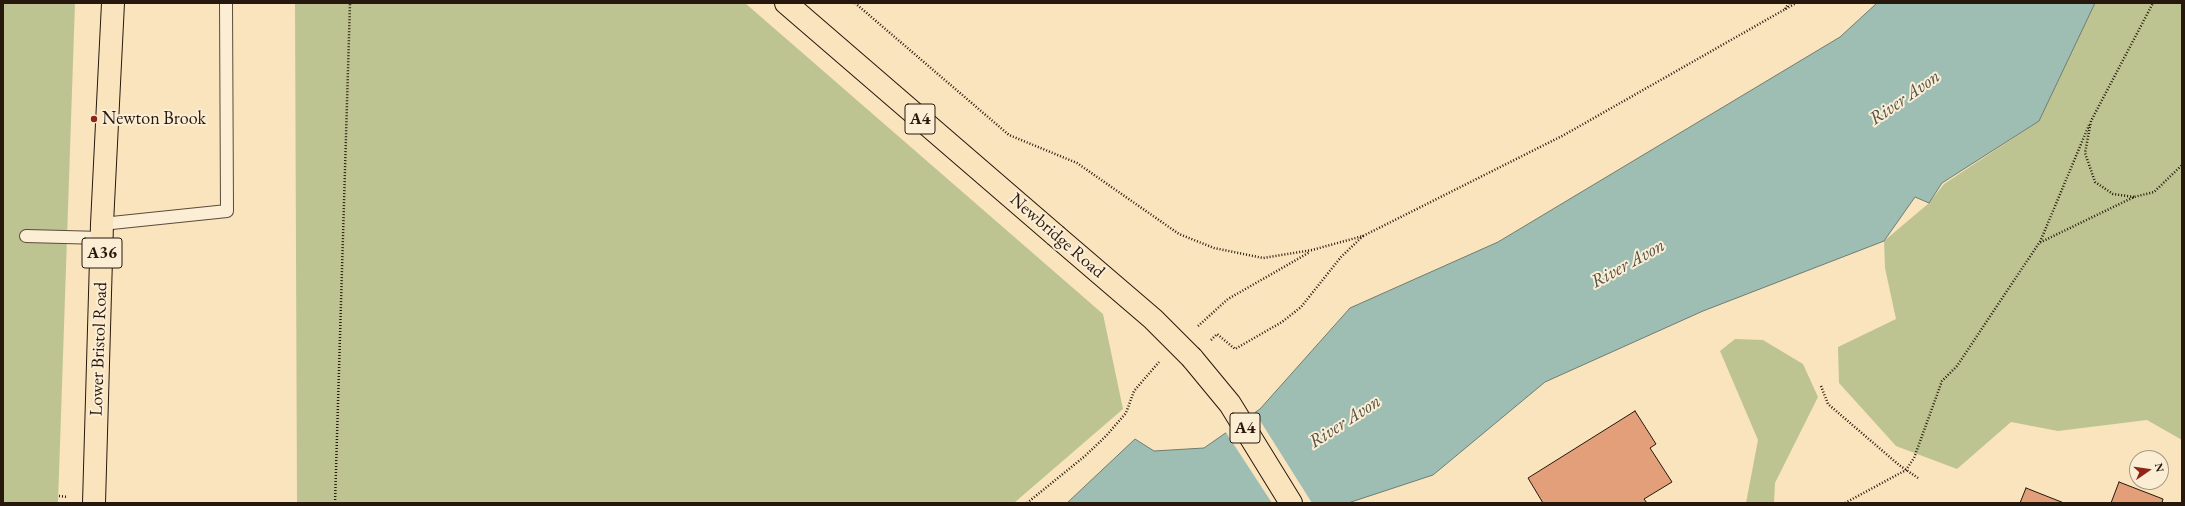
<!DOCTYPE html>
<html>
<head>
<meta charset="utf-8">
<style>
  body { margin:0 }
  #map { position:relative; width:2185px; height:506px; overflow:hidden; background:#fae4be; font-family:"EB Garamond",serif }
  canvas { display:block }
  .frame { position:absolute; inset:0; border:4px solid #26180d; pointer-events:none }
  .north { position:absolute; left:2129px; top:450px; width:40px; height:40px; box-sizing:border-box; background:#fcedd5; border:1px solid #a69885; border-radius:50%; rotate:77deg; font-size:11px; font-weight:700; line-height:16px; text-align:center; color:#26180d }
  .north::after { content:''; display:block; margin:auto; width:14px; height:18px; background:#8f2418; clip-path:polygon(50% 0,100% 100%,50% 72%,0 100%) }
</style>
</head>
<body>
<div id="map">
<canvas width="2185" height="506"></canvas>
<div class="frame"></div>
<div class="north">N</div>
</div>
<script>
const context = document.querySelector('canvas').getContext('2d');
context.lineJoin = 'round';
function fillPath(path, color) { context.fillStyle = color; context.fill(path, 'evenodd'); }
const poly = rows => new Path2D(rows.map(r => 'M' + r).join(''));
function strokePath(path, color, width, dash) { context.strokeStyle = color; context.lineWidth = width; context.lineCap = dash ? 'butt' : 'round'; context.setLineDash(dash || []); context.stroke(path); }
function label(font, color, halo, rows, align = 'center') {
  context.font = font + ' "EB Garamond",serif'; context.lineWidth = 4; context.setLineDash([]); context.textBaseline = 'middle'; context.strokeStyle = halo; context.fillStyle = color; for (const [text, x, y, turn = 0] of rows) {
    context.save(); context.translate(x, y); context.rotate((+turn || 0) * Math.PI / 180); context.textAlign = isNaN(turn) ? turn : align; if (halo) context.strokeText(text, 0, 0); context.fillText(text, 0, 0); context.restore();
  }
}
const green = poly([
  [3,3,75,3,58,503,3,503],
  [295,3,745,3,1103,314,1123,409,1014,503,297,503],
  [2095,3,2182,3,2182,440,2147,420,2058,431,2011,422,1957,469,1896,446,1839,383,1838,347,1896,319,1885,268,1884,241,1929,203,1944,184,2039,121],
  [1735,339,1763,340,1803,364,1818,397,1775,483,1774,503,1746,503,1758,440,1720,351]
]);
const water = poly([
  [1877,3,2095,3,2039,121,1942,183,1929,203,1915,197,1884,241,1703,311,1545,382,1433,475,1348,503,1067,503,1135,439,1154,451,1204,448,1260,409,1350,308,1498,242,1840,37,1877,3]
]);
const pier = poly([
  [1254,411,1312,503,1272,503,1225,431]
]);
const building = poly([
  [1635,411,1656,444,1650,448,1672,482,1644,499,1647,503,1543,503,1528,478,1635,411],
  [2119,482,2163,499,2162,503,2111,503,2119,482],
  [2026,488,2064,503,2020,503,2026,488]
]);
const path = poly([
  [855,3,1009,135,1077,163,1179,234,1214,248,1263,258,1312,250,1363,236,1564,135,1796,3],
  [1785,9,1789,3],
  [2134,197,2113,194,2095,182,2085,153,2091,121,2153,3],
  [2040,242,2089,125],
  [1198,326,1228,299,1310,252],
  [1211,340,1217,334,1235,349,1282,322,1301,307,1341,257,1363,236],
  [1821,386,1828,404,1899,465,1918,478],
  [59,496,68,497],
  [335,503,350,3],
  [1027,503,1085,456,1106,436,1126,413,1134,391,1159,362],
  [1845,503,1906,470,1914,458,1942,381,1957,366,2039,243,2134,197,2154,192,2182,165]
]);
const lane = poly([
  [102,224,227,211,226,3],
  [26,236,102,238]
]);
const primary = poly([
  [786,3,1055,235],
  [1192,358,1230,404,1291,503]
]);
const highway = poly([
  [94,503,102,224,113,3]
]);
const primaryBridge = poly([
  [1055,235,1153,319,1192,358]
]);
const markers = [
  [94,119,4,"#8f2418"]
];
const shields = [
  [920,119,30],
  [102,253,40],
  [1245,428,30]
];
const shieldNames = [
  ["A4",920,119],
  ["A36",102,253],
  ["A4",1245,428]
];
const poiNames = [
  ["Newton Brook",102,119]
];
const streetNames = [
  ["Newbridge Road",1057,236,41],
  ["Lower Bristol Road",99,349,-88]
];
const waterNames = [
  ["River Avon",1905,98,-35],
  ["River Avon",1628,264,-29],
  ["River Avon",1345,422,-33]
];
fillPath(green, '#bec491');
fillPath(water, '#9ebeb3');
strokePath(water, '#6e7c71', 1);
fillPath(pier, '#fae4be');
fillPath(building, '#e29f7a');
strokePath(building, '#26180d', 1);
strokePath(lane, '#5b4b39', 14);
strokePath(primary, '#26180d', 24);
strokePath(highway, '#26180d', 24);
strokePath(path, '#26180d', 2.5, [1, 2]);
strokePath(lane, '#fcedd5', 12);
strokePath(primary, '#fae4be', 22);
strokePath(highway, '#fae4be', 22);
strokePath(primaryBridge, '#26180d', 24, []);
strokePath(primaryBridge, '#fae4be', 22);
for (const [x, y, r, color] of markers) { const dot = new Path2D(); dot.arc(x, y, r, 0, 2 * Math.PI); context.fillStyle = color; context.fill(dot); strokePath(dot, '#fcedd5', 1.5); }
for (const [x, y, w] of shields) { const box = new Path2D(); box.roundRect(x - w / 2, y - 15, w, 30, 3); context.fillStyle = '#fcedd5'; context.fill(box); strokePath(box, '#26180d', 1); }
label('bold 17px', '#26180d', null, shieldNames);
label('18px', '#26180d', '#fcedd5', poiNames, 'left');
label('18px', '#26180d', '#fcedd5', streetNames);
label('italic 19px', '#505247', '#fcedd5', waterNames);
</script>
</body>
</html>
